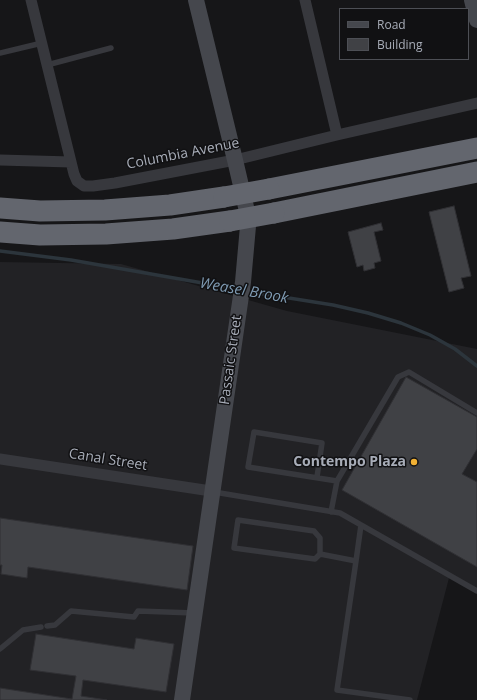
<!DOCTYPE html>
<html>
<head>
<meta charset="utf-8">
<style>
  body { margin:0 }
  #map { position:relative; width:477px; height:700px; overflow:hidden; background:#161618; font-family:"Open Sans",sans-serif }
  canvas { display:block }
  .legend { position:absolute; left:339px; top:8px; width:130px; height:52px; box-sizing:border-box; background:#111113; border:1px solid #4d4f55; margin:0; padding:5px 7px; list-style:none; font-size:12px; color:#a8adb8 }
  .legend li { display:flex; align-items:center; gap:8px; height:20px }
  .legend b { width:20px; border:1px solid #4d4f55 }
</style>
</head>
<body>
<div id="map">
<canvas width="477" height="700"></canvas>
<ul class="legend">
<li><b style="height:5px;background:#45474d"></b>Road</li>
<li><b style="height:11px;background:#404145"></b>Building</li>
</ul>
</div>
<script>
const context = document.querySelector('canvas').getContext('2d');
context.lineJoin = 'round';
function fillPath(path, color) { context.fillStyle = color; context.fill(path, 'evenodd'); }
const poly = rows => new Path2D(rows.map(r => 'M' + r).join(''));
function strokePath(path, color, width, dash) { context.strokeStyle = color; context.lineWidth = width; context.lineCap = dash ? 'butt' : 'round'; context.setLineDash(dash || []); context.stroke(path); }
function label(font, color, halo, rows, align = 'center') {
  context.font = font + ' "Open Sans",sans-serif'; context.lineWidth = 3; context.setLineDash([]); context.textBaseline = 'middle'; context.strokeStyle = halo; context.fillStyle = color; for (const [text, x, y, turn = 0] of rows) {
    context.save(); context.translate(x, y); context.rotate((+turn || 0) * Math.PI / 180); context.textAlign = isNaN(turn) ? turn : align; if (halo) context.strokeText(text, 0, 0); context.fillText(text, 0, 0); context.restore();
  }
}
const built = poly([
  [0,262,121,264,287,311,477,349,477,592,449,578,417,700,0,700]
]);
const stream = poly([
  [0,251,71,260,237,289],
  [245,291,333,305,368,313,401,323,430,335,455,349,477,366]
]);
const building = poly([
  [454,206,471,276,461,278,464,288,449,292,429,212,454,206],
  [381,223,383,230,374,232,381,261,374,263,375,268,364,271,363,265,357,267,348,232,381,223],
  [406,377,477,417,477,449,462,474,477,482,477,567,342,490,406,377],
  [0,518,193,546,187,590,28,567,27,578,1,574,2,565,0,565,0,518],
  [36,634,134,649,136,638,174,644,166,692,83,680,81,696,107,700,0,700,0,688,72,699,76,676,30,670,36,634]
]);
const lane = poly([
  [0,53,42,43],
  [47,65,111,48],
  [317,477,322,443,254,432,248,467,337,481],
  [214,492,340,513,477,591],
  [331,512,337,481,398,377,409,372,477,413],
  [320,554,320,538,314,531,238,520,234,548,315,559,320,554,356,561,361,525],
  [356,561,337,690,410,700],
  [47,626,55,625,71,611,134,617,138,611,194,613],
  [0,649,23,630,41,627]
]);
const street = poly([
  [31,0,74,174,77,181,84,186,93,186,115,183,235,160,337,135,477,103],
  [305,0,337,135],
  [0,160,71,162],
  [0,459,211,491]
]);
const secondary = poly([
  [472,0,477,20],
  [182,700,243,282,248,226,246,207,235,160,196,0]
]);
const highway = poly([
  [269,189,477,148],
  [0,208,40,211,105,210,170,205,224,197],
  [274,213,477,172],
  [0,232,40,235,106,234,173,229,230,221]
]);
const highwayBridge = poly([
  [224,197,269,189],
  [230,221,274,213]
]);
const markers = [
  [414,462,4,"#f2b134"]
];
const streetNames = [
  ["Columbia Avenue",183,154,-11],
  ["Passaic Street",231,360,-82],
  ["Canal Street",108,460,9]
];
const poiNames = [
  ["Contempo Plaza",406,462]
];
const waterNames = [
  ["Weasel Brook",244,291,10]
];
fillPath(built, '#222225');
strokePath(stream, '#2c353c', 3.5);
fillPath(building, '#404145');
strokePath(building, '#303034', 1);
strokePath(lane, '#37383d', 5.5);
strokePath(street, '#37383d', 11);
strokePath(secondary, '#45474d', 16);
strokePath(highway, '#63666e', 21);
strokePath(highwayBridge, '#63666e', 21);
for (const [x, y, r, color] of markers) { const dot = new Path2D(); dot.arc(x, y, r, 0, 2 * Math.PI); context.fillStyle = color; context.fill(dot); strokePath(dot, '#111113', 1.5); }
label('14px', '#a8adb8', '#111113', streetNames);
label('bold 14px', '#a8adb8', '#111113', poiNames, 'right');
label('italic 15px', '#7f9bb3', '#111113', waterNames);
</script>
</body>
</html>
